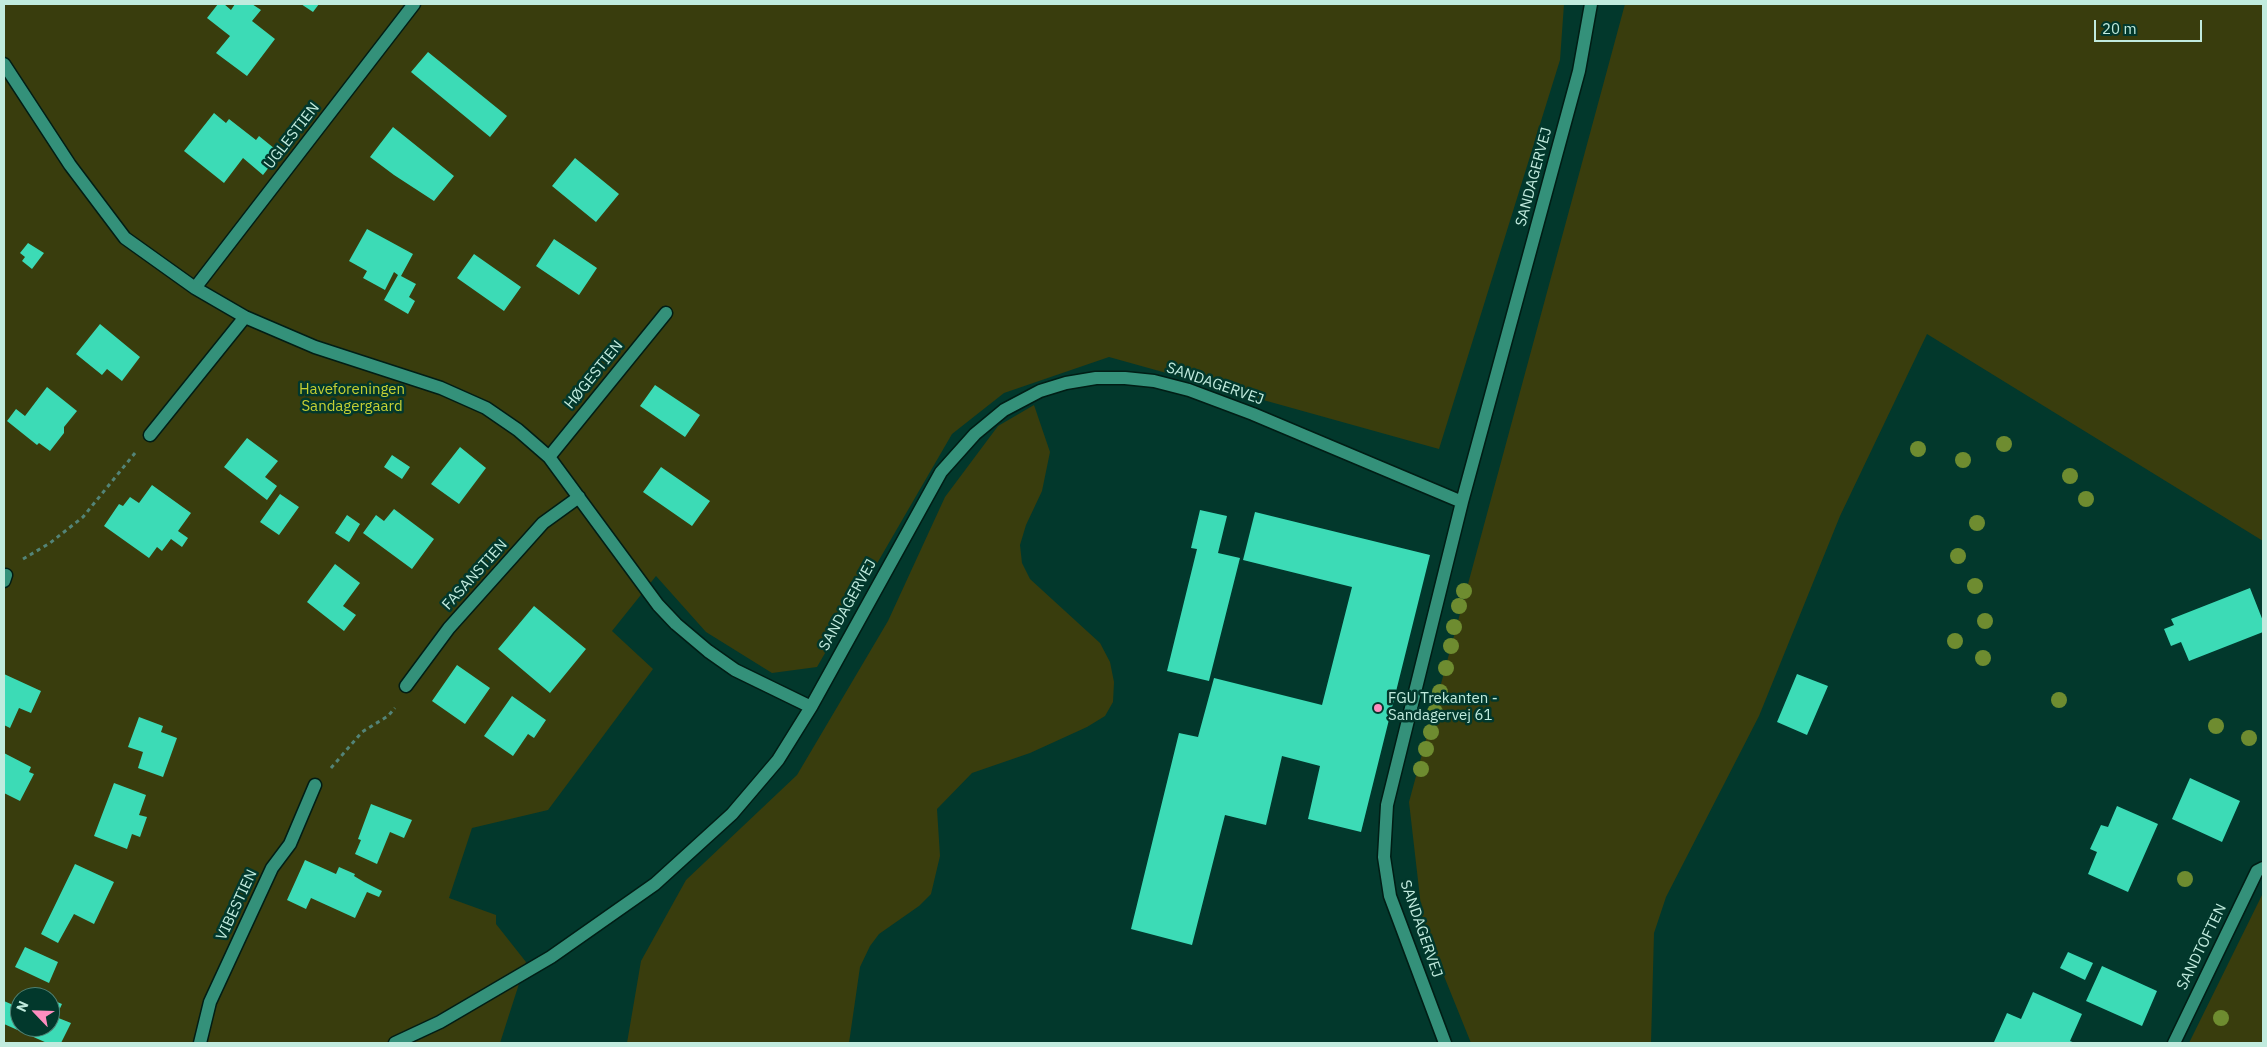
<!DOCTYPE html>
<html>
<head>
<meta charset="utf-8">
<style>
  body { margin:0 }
  #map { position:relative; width:2267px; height:1047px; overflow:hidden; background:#02382c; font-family:"IBM Plex Sans",sans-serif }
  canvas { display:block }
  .frame { position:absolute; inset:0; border:5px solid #c1ebde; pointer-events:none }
  .north { position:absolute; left:10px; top:987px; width:50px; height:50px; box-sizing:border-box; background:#02382c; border:1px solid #4e8073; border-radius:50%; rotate:294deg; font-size:14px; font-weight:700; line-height:20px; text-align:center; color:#c1ebde }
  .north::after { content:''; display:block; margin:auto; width:18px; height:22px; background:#fd8ebf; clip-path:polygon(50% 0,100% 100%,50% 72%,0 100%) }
  .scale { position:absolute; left:2094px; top:20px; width:108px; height:22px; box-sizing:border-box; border:2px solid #c1ebde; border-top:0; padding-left:6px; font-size:15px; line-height:18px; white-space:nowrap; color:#c1ebde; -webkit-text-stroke:4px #02382c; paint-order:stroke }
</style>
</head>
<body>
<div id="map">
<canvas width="2267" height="1047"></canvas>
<div class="frame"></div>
<div class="north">N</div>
<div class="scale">20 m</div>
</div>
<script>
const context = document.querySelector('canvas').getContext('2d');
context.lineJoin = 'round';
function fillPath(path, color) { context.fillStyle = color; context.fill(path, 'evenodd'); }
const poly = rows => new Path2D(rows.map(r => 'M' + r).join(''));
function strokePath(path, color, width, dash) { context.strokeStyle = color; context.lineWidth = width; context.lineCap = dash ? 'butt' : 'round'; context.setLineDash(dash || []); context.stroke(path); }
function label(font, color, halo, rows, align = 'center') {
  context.font = font + ' "IBM Plex Sans",sans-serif'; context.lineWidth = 5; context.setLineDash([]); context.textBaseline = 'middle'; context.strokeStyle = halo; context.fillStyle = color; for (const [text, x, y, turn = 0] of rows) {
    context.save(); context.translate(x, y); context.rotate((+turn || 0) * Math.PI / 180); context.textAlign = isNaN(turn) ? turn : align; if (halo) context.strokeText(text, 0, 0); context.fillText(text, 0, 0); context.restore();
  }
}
const green = poly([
  [4,4,1564,4,1560,60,1439,449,1109,357,1004,393,952,434,817,667,772,673,706,632,656,576,612,631,653,669,548,810,472,828,449,898,496,915,496,924,526,962,500,1043,4,1043],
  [20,997,50,997,50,1027,20,1027],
  [1625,4,2263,4,2263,541,1927,334,1840,516,1759,716,1666,897,1654,933,1651,1043,1471,1043,1423,924,1409,802],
  [1034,405,1050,452,1042,491,1026,525,1020,545,1022,563,1030,579,1100,643,1110,662,1114,682,1113,702,1105,716,1087,727,1030,753,972,773,937,809,940,856,931,894,919,906,879,934,870,946,860,967,849,1043,627,1043,641,961,686,880,797,775,888,621,945,497,998,426],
  [2263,893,2263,1043,2189,1043]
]);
const building = poly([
  [218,4,224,4,231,10,235,4,252,4,261,10,252,21,275,39,247,76,216,53,230,36,207,18],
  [301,4,319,4,313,12],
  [428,52,507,116,490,137,411,72],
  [214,113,226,123,229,119,256,140,259,136,280,153,263,175,243,158,224,183,184,151],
  [393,127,454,176,434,201,394,175,370,157],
  [575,158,619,194,596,222,552,186],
  [367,229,413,254,401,276,416,284,409,297,415,301,408,314,384,300,398,275,394,272,385,290,363,278,367,271,349,261],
  [554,239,597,268,579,295,536,266],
  [28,243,44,253,32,269,22,261,25,257,20,253],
  [474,254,521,287,504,311,457,278],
  [100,324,140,357,122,381,107,369,102,375,76,354],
  [655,385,700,415,685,437,640,406],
  [47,387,77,411,64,427,64,433,50,451,39,443,37,445,7,421,16,409,25,416],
  [247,438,278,461,265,477,277,486,267,500,224,467],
  [460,447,486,468,459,504,431,484],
  [392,455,410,467,402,479,384,467],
  [661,467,710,501,692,526,643,492],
  [152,485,191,513,178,531,188,538,182,547,171,539,162,551,157,547,149,558,104,526,119,504,123,506,130,497,139,503],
  [280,494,299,507,279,535,260,522],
  [394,509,434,539,412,569,363,533,376,515,384,521],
  [1200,510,1227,516,1218,553,1240,558,1209,681,1167,671,1197,549,1191,548],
  [1255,512,1430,555,1361,832,1308,819,1320,766,1282,756,1266,825,1225,815,1192,945,1131,929,1179,733,1198,737,1214,678,1322,705,1352,587,1243,560],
  [347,515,360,524,349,542,335,533],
  [335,564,360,583,343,606,356,615,344,631,307,602],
  [2250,588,2263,621,2263,632,2189,661,2181,642,2171,646,2164,629,2174,625,2171,619],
  [534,606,586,649,550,693,498,649],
  [457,665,490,688,465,724,432,701],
  [4,674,41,691,31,713,19,708,10,728,4,725],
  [1797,674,1828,686,1807,735,1777,722],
  [512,696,546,720,534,738,528,734,513,756,484,736],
  [139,717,163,726,161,732,177,738,163,777,138,768,143,752,128,747],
  [4,753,31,767,29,772,34,774,20,801,4,793],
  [2190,778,2240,801,2222,842,2172,819],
  [114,783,146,795,139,815,147,817,140,837,132,834,127,849,94,836],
  [371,804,412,820,404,838,390,832,377,864,355,854,361,840,358,839],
  [2117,806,2158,824,2128,892,2088,874,2097,852,2090,849,2101,825,2108,827],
  [305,860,336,874,339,867,355,874,354,876,364,882,382,891,379,897,367,892,355,918,311,898,306,909,287,900],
  [75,864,114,882,94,924,74,914,58,943,41,934],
  [25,947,58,962,49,983,15,967],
  [2068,952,2093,963,2085,980,2060,968],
  [2102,966,2157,991,2142,1026,2086,1001],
  [2033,992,2082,1014,2070,1041,2075,1043,1994,1042,2007,1013,2021,1019],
  [50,999,62,1004,56,1017,71,1023,61,1043,47,1043,4,1024,4,1001,20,1008,20,1027,50,1027]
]);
const path = poly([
  [23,559,50,543,83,517,135,453],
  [331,768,362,732,388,716,395,708]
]);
const minor = poly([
  [4,64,70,165,125,238,195,288,245,317,315,347,441,388,486,408,518,430,549,457,658,605,676,624,708,651,735,670,811,707],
  [195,288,414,4],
  [150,435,245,317],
  [549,457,666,313],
  [4,581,6,575],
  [406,686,449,628,543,523,579,497],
  [200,1043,210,1002,272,868,290,844,315,785],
  [395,1043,440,1022,551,957,655,884,732,814,778,760,811,707,941,472,975,434,1004,410,1040,391,1066,383,1096,378,1125,378,1154,381,1189,390,1253,414,1462,502],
  [1445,1043,1390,896,1384,857,1387,805,1462,502,1579,71,1591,4],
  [2174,1043,2257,871,2263,868]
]);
const trees = [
  [2004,444],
  [1918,449],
  [1963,460],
  [2070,476],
  [2086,499],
  [1977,523],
  [1958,556],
  [1975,586],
  [1464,591],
  [1459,606],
  [1985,621],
  [1454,627],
  [1955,641],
  [1451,646],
  [1983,658],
  [1446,668],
  [1440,692],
  [2059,700],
  [1435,712],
  [2216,726],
  [1431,732],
  [2249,738],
  [1426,749],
  [1421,769],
  [2185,879],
  [2221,1018]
];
const markers = [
  [1378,708,5,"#fd8ebf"]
];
const streetNames = [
  ["UGLESTIEN",292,136,-52],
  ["SANDAGERVEJ",1534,177,-75],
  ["HØGESTIEN",594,375,-51],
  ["SANDAGERVEJ",1215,384,19],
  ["FASANSTIEN",475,575,-48],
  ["SANDAGERVEJ",848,605,-61],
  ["VIBESTIEN",237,905,-65],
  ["SANDAGERVEJ",1421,929,71],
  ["SANDTOFTEN",2202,947,-64]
];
const parkNames = [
  ["Haveforeningen",352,390],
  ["Sandagergaard",352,407]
];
const poiNames = [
  ["FGU Trekanten -",1388,699],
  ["Sandagervej 61",1388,716]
];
fillPath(green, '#393d0d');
fillPath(building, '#3cdbb6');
strokePath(minor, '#011d15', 15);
strokePath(path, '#538477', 3, [4, 4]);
strokePath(minor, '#34917a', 12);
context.fillStyle = '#6e8c30';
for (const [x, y] of trees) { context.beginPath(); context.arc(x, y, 8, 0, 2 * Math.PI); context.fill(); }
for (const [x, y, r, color] of markers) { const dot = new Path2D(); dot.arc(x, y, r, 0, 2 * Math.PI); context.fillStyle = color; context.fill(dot); strokePath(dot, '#02382c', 2); }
label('15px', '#c1ebde', '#02382c', streetNames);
label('15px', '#c6d034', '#02382c', parkNames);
label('15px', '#c1ebde', '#02382c', poiNames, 'left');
</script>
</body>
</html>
